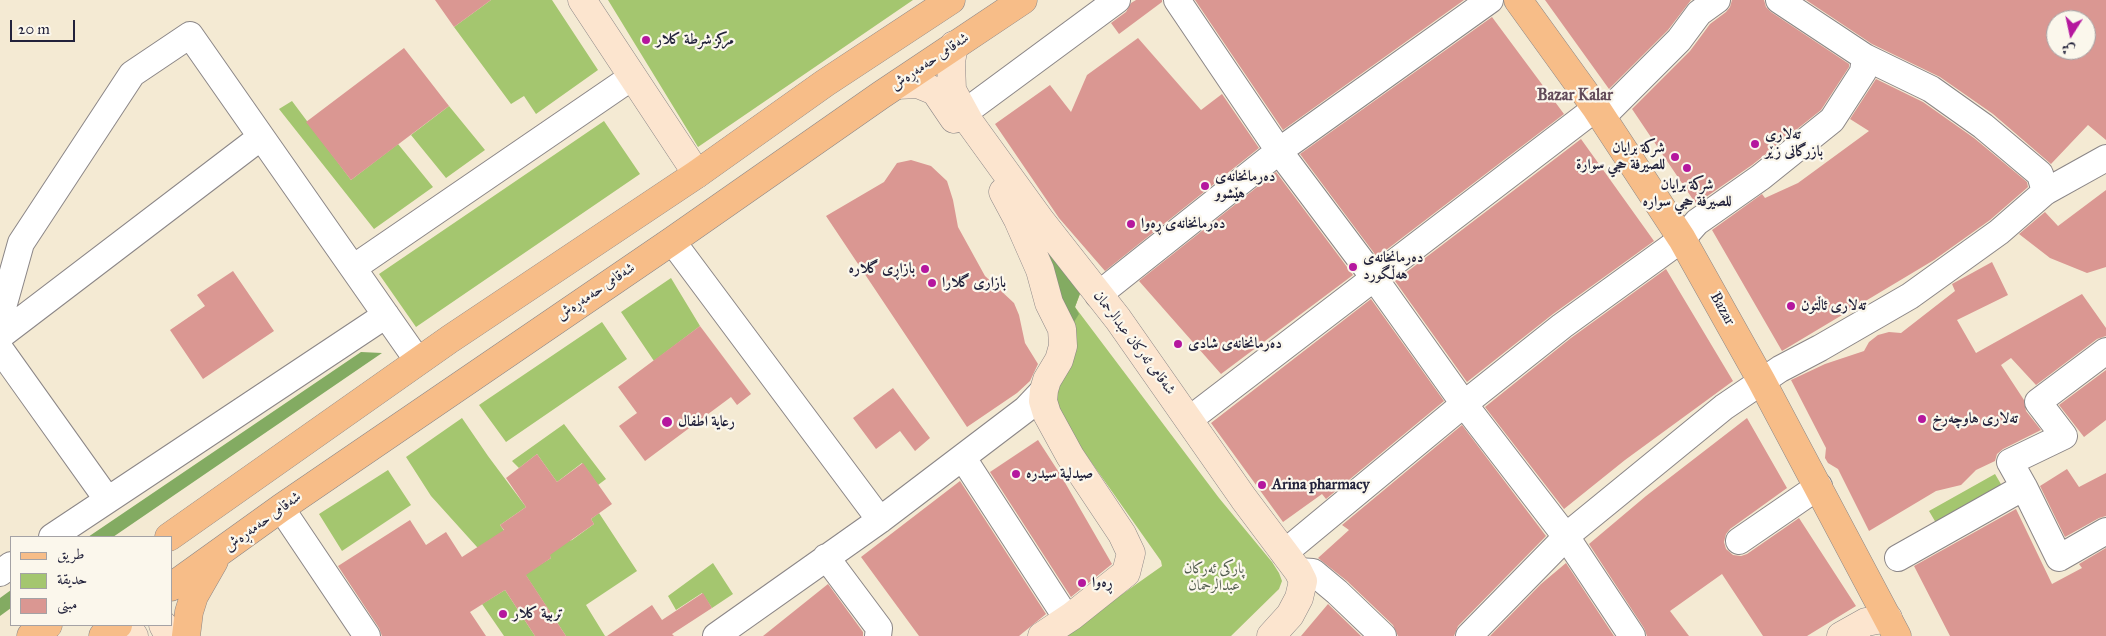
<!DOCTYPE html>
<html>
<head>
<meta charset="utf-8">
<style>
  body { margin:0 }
  #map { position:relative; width:2106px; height:636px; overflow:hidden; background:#f4ead3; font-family:"IM FELL Great Primer",Amiri,serif }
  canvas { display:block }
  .legend { position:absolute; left:10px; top:536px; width:162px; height:90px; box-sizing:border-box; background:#fbf7ec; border:1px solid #a4a2a5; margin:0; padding:6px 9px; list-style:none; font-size:15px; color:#22223b }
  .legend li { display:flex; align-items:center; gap:10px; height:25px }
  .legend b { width:25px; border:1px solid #a4a2a5 }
  .north { position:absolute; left:2046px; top:10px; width:50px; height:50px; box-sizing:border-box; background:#fbf7ec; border:1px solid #a4a2a5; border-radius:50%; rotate:190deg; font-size:14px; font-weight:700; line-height:20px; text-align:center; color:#22223b }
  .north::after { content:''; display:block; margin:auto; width:18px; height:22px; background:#b5179e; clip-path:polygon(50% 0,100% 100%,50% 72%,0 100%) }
  .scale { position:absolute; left:10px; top:20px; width:65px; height:22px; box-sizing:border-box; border:2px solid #22223b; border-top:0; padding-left:6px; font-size:15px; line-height:18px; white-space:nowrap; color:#22223b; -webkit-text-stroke:4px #fbf7ec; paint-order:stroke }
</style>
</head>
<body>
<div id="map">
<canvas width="2106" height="636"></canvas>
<ul class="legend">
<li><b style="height:6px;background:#f7bd88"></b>طريق</li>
<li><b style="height:14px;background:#a4c66f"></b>حديقة</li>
<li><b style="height:14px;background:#da9792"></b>مبنى</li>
</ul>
<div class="north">ش</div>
<div class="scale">20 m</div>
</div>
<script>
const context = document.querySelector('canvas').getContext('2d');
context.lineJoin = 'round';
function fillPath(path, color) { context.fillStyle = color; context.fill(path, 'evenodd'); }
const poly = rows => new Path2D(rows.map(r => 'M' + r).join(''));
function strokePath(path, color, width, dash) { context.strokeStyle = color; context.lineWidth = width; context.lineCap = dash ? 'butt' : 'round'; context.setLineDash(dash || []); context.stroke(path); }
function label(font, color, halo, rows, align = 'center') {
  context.font = font + ' "IM FELL Great Primer",Amiri,serif'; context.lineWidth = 4.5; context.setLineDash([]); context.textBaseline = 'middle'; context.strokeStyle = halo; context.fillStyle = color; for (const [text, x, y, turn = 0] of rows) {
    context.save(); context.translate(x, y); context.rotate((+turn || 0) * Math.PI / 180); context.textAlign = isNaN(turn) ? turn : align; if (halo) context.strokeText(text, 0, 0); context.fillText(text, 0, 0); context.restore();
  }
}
const green = poly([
  [491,0,552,0,598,70,536,114,524,96,511,104,454,27],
  [608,0,913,0,698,147],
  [292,101,351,180,398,144,433,187,374,229,279,109],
  [449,106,485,150,446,178,411,135],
  [604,121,640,174,416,327,379,274],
  [1039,240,1080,294,1075,307,1219,498,1272,562,1279,573,1282,581,1279,589,1231,636,1063,636,1162,566,1161,561,1070,432,1051,401,1058,377],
  [671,278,700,326,654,361,621,312],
  [602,322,627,359,506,442,479,405],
  [462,418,488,456,526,507,500,525,517,549,489,567,477,547,431,496,406,457],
  [564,424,606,479,598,485,582,463,557,482,537,454,519,468,512,461],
  [388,470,411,505,342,551,319,514],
  [1995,474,2005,491,1939,528,1929,511],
  [599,513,637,571,586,605,605,636,566,636,525,574,551,558,545,548,572,540,594,524,591,519],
  [713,563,733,594,712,608,702,593,676,610,668,596],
  [505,590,535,636,504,636,482,604]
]);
const forest = poly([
  [1039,240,1082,288,1075,307,1079,314,1069,330],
  [361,352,382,353,113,537,88,537],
  [11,590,11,608,0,616,0,598]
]);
const building = poly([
  [435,0,491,0,454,27],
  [1136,0,1162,0,1162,2,1119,34,1111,23,1126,12,1131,3],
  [1195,0,1464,0,1283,130],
  [1545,0,1691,0,1668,30,1609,89],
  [1732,0,1764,0,1766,7,1771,12,1849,64,1849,67,1821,110,1752,165,1696,204,1632,109,1690,51,1710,24,1726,12,1730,7],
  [1806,0,2106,0,2106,140,2088,125,2051,164,1993,114,1940,77,1872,44],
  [2056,20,2086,20,2086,50,2056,50],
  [1492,17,1564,114,1377,257,1300,154],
  [1138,38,1201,110,1222,94,1259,148,1105,271,1059,218,995,124,1050,85,1071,112,1087,75],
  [404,48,449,106,351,180,306,122],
  [1876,79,1923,102,1974,138,2027,182,2028,187,1990,220,1934,260,1782,351,1712,230,1762,194,1765,198,1798,183,1869,131,1850,119],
  [1581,139,1654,241,1553,314,1467,382,1395,281],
  [911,160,931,166,947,181,953,200,958,227,985,276,1014,303,1019,315,1025,343,1038,364,1030,381,1017,393,967,427,826,216,884,182,897,163],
  [1276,172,1353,275,1221,374,1139,281],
  [2106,190,2106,267,2087,273,2050,258,2019,234,2045,212,2058,226],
  [1992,262,2008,295,1957,320,1976,353,2082,294,2106,328,2106,336,2097,339,2036,385,2011,358,2001,365,2024,400,2026,411,2041,430,2003,449,1997,454,1995,461,1976,470,1961,485,1936,491,1869,531,1838,469,1828,463,1825,458,1826,448,1791,380,1825,364,1864,351,1869,342,1878,335,1889,332,1901,333,1955,291,1952,284],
  [1666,269,1733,381,1625,460,1564,509,1485,407,1571,338],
  [233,271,274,331,203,379,170,330,205,306,197,295],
  [1371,299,1444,401,1326,499,1322,494,1283,522,1211,423],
  [700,326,751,394,737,405,731,397,645,461,619,426,637,413,618,387],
  [2106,370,2106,420,2084,437,2059,405],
  [893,388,930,438,915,451,900,431,876,449,853,418],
  [1747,418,1787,488,1730,529,1726,534,1724,542,1726,549,1733,555,1741,556,1747,554,1799,518,1856,606,1807,636,1763,636,1722,574,1670,611,1689,636,1647,636,1644,628,1589,544,1646,496],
  [1462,425,1546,536,1458,626,1454,636,1398,636,1393,625,1347,581,1318,558,1349,530,1342,525],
  [1038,440,1060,474,1112,564,1071,597,990,472],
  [537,454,557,482,583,463,612,504,591,519,594,524,550,555,551,558,526,575,566,636,535,636,505,590,470,612,486,636,382,636,379,628,338,566,410,520,426,545,446,532,462,557,504,530,500,525,526,507,506,478],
  [2067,469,2079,487,2106,473,2106,516,2099,518,2065,537,2040,486],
  [960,481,1046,614,1019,636,919,636,861,557],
  [2016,509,2052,584,2082,568,2079,564,2106,548,2106,636,1950,636,1914,566],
  [1566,563,1614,636,1490,636,1541,584],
  [828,584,863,632,863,636,763,636],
  [703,593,712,608,672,634,674,636,607,636,652,605,662,620],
  [1328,604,1361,636,1301,636]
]);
const street = poly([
  [1177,0,1279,151,1375,279,1464,404,1567,538,1632,636],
  [1779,0,1865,57],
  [964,113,1117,0],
  [1602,117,1679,40,1699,13,1717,0],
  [672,241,880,520],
  [353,268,632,77],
  [1098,295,1279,151,1490,0],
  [0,318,21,243,132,74,190,35,418,361],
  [0,336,261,137],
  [0,349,107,499],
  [2106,351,2038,402,2064,436,2010,462,2024,487,2059,558,2106,531],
  [1190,419,1596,108],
  [963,458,1062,611,1072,616],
  [281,508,367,636],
  [52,537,386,315],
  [1739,541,1819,486],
  [1284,553,1464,404,1562,326,1682,239,1697,222,1761,177,1832,120,1863,72,1865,57,1931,89,1983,126,2040,174,2045,192],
  [826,557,879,628,878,636],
  [1898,558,2024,487],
  [1298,571,1313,572,1337,592,1383,636],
  [0,573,11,565],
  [716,636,880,520,1026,409,1044,390],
  [1469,636,1571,532,1724,407,1780,369,1820,348,1910,296,1999,232,2045,192,2106,158]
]);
const secondary = poly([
  [582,0,697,174],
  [954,45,951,62,952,90,970,123,1041,221,1118,319,1244,499,1298,571,1303,581,1299,598,1290,615,1271,636],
  [897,85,918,84,935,91,954,119],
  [1003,192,1018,220,1040,270,1049,303,1062,329,1063,346,1059,360,1047,380,1044,390,1043,401,1047,414,1070,456,1122,534,1131,553,1126,573,1072,616,1042,636],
  [126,625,134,636],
  [163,625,169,636],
  [1841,636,1866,622,1888,618]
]);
const primary = poly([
  [1518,0,1596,108,1682,239,1761,380,1897,636]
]);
const highway = poly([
  [169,537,450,339,697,174,825,83,951,0],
  [171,587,281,508,672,241,881,95,1023,0],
  [31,636,48,625],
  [103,636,118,625],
  [186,636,189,612,194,596,214,561]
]);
const markers = [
  [646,40,5,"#b5179e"],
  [1755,144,5,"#b5179e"],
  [1675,157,5,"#b5179e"],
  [1687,168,5,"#b5179e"],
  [1205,186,5,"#b5179e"],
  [1131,224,5,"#b5179e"],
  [1353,267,5,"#b5179e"],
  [925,269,5,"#b5179e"],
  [932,283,5,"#b5179e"],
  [1791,306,5,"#b5179e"],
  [1178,344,5,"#b5179e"],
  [1922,419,5,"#b5179e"],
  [667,422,6,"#b5179e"],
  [1016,474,5,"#b5179e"],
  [1262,485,5,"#b5179e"],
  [1082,583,5,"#b5179e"],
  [503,614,5,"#b5179e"]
];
const poiNames = [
  ["مركز شرطة كلار",656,40],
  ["تەلاری",1765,135],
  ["بازرگانی زێر",1765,152],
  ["شركة برايان",1665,148,"right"],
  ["للصيرفة حجي سوارة",1665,165,"right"],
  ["دەرمانخانەی",1215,177],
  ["هێشوو",1215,194],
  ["شركة برايان",1687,185,"center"],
  ["للصيرفة حجي سواره",1687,202,"center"],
  ["دەرمانخانەی ڕەوا",1141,224],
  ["دەرمانخانەی",1363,258],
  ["هەڵگورد",1363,275],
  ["بازاڕی گلارە",915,269,"right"],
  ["بازاری گلارا",942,283],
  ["تەلاری ئاڵتون",1801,306],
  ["دەرمانخانەی شادی",1188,344],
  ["تەلاری هاوچەرخ",1932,419],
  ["رعاية اطفال",678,422],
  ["صيدلية سيدره",1026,474],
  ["Arina pharmacy",1272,485],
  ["ڕەوا",1092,583],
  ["تربية كلار",513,614]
];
const streetNames = [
  ["شەقامی حەمەڕەش",930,62,-34],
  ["شەقامی حەمەڕەش",596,292,-34],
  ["Bazar",1722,309,61],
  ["شەقامی ئەرکان عبدالرحمان",1134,343,53],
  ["شەقامی حەمەڕەش",263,522,-36]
];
const parkNames = [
  ["پارکی ئەرکان",1214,569],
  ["عبدالرحمان",1214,586]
];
const neighbourhoodNames = [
  ["Bazar Kalar",1575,96]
];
fillPath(green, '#a4c66f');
fillPath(forest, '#83ab62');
fillPath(building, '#da9792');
strokePath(street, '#8b8687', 28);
strokePath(secondary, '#8b8687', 29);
strokePath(primary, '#8b8687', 29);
strokePath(highway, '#8b8687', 29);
strokePath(street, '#fff', 26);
strokePath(secondary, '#fce5cf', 28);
strokePath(primary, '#f7bd88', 28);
strokePath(highway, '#f7bd88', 28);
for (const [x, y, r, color] of markers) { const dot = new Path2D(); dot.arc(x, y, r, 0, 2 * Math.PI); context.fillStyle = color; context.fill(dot); strokePath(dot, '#fbf7ec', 2); }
label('bold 15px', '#22223b', '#fbf7ec', poiNames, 'left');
label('15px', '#22223b', '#fbf7ec', streetNames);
label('15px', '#505b4d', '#fbf7ec', parkNames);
label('bold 16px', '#624b59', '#fbf7ec', neighbourhoodNames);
</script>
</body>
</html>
